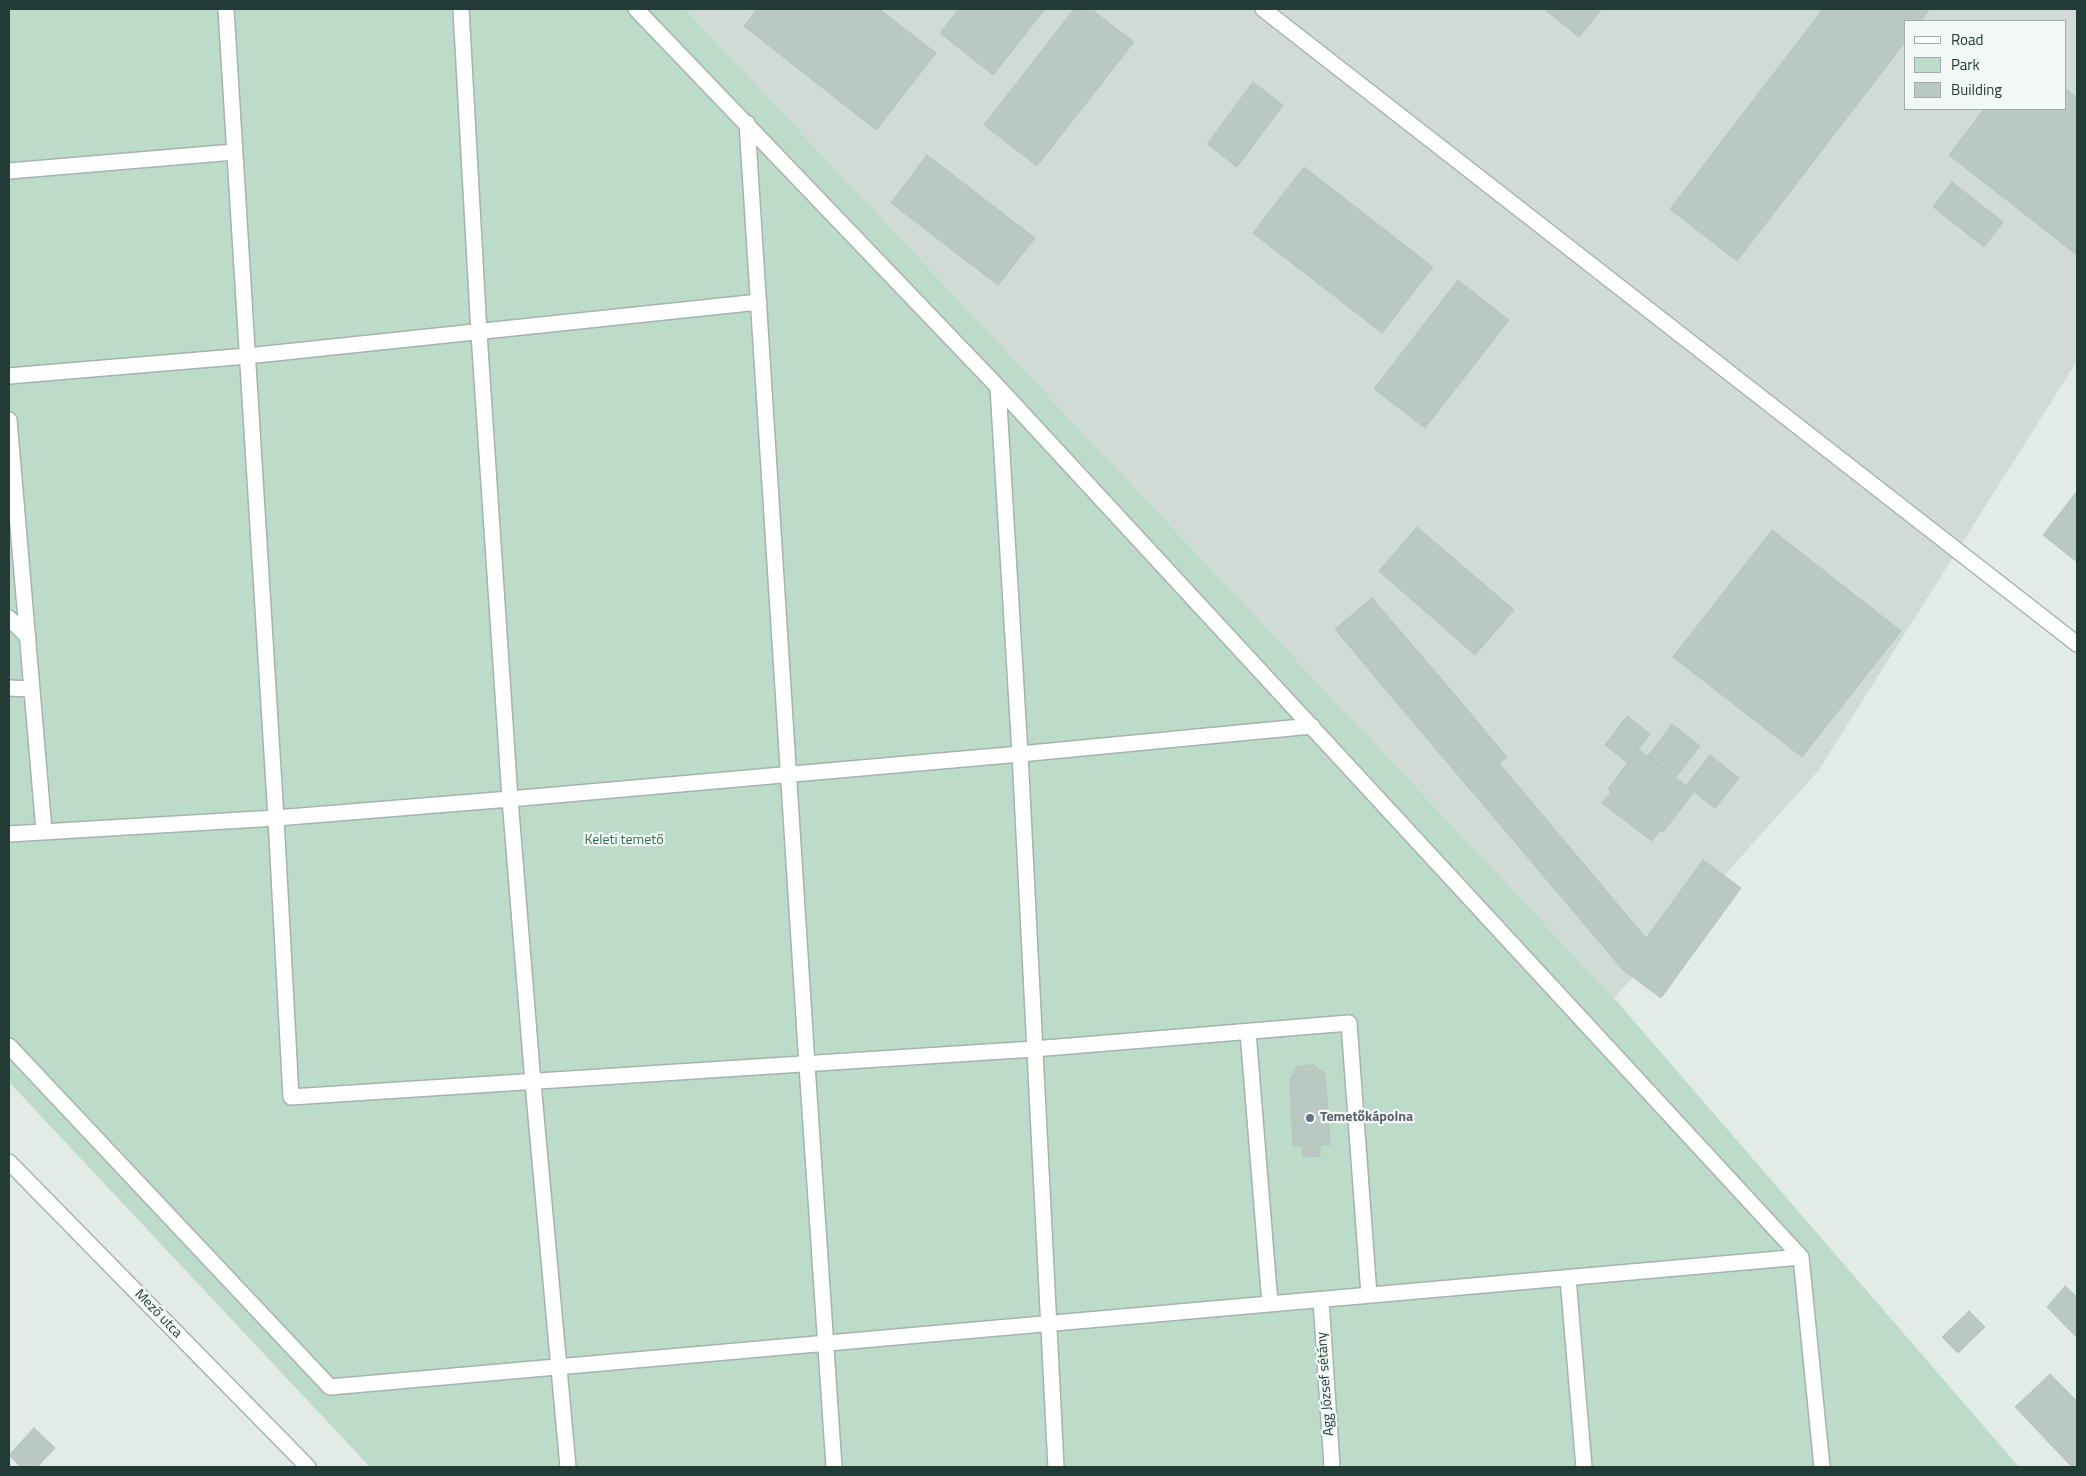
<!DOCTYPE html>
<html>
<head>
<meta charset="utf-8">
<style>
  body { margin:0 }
  #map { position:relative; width:2086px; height:1476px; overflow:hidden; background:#e2ebe8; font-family:"Titillium Web",sans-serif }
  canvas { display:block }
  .frame { position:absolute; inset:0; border:10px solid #233b37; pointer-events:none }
  .legend { position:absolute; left:1904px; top:20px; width:162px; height:90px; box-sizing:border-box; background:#f2f8f5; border:1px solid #9faca9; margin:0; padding:6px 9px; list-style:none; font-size:15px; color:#233b37 }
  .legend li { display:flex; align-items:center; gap:10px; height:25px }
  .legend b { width:25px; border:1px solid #9faca9 }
</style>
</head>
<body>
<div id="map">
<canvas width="2086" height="1476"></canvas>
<div class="frame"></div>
<ul class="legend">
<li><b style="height:6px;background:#fff"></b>Road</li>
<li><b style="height:14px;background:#bcdbc8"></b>Park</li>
<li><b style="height:14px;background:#bac8c4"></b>Building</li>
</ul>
</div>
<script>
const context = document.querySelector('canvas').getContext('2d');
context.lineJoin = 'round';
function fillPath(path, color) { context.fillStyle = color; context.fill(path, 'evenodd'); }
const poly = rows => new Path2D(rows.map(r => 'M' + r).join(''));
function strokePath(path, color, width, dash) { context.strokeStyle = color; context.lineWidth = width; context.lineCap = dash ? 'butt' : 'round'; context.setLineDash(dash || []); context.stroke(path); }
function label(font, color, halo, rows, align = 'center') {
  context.font = font + ' "Titillium Web",sans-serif'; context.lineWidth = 4.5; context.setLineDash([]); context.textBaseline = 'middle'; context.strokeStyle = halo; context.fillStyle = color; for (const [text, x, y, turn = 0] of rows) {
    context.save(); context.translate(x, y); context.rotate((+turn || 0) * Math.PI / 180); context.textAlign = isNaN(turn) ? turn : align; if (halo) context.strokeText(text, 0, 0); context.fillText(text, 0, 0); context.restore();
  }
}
const built = poly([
  [685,9,2077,9,2077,361,1818,771,1614,998],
  [1905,21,2065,21,2065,109,1905,109]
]);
const green = poly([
  [9,9,685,9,1614,998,2019,1467,370,1467,9,1082]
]);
const building = poly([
  [757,9,879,9,936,53,876,130,744,26,757,9],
  [959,9,1045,9,993,75,940,33,959,9],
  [1074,9,1091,9,1134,42,1037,166,984,125,1074,9],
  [1544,9,1602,9,1579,37,1544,9],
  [1823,9,1930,9,1921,21,1905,21,1905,42,1737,261,1670,209,1823,9],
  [1253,82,1283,105,1237,167,1207,144,1253,82],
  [2065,88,2077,98,2077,255,1949,155,1984,109,2065,109,2065,88],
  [927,155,996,208,960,256,891,203,927,155],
  [1304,167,1433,267,1382,333,1253,233,1304,167],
  [1952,182,2003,222,1984,247,1933,207,1952,182],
  [996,208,1035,238,998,285,960,256,996,208],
  [1458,280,1509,320,1425,428,1374,389,1458,280],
  [2077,491,2077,562,2043,535,2077,491],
  [1417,527,1514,610,1475,655,1379,571,1417,527],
  [1772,530,1901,631,1802,757,1673,657,1772,530],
  [1372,598,1439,676,1401,708,1335,629,1372,598],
  [1439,676,1507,757,1469,788,1401,708,1439,676],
  [1627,716,1650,734,1628,763,1605,745,1627,716],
  [1672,724,1700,746,1676,777,1648,756,1672,724],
  [1638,749,1694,792,1663,832,1660,830,1652,841,1602,803,1611,792,1608,789,1638,749],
  [1710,755,1739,778,1715,808,1686,786,1710,755],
  [1499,763,1646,938,1623,970,1469,788,1499,763],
  [1703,860,1741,888,1661,998,1623,970,1703,860],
  [1313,1065,1325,1074,1330,1145,1320,1145,1320,1156,1303,1157,1302,1146,1293,1146,1290,1079,1298,1066,1313,1065],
  [2065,1286,2077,1297,2077,1338,2047,1307,2065,1286],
  [1969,1311,1985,1327,1958,1353,1942,1337,1969,1311],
  [2050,1374,2077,1401,2077,1467,2072,1467,2015,1407,2050,1374],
  [34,1428,55,1448,37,1467,21,1467,9,1455,34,1428]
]);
const minor = poly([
  [226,9,276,818,291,1097,1034,1049,1349,1023,1369,1295],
  [461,9,479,333,510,799,533,1083,568,1467],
  [636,9,998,387,1801,1257,1822,1467],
  [1263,9,2077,644],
  [747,123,807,1065,834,1467],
  [9,171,234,152],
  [9,376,247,356,759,302],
  [998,387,1020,754,1056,1467],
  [9,420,44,831],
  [9,618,28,637],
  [9,688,32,689],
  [9,834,276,818,510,799,1020,754,1312,726],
  [1248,1032,1270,1304],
  [9,1046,330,1387,1801,1257],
  [9,1162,308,1467],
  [1568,1278,1584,1467],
  [1321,1300,1332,1467]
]);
const markers = [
  [1310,1118,5,"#6b7280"]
];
const parkNames = [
  ["Keleti temető",624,841]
];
const worshipNames = [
  ["Temetőkápolna",1320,1118]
];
const streetNames = [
  ["Mező utca",158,1314,46],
  ["Agg József sétány",1326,1384,-94]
];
fillPath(built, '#d0dbd7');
fillPath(green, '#bcdbc8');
fillPath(building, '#bac8c4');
strokePath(building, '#b4c4bf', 1);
strokePath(minor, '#a5b3af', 18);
strokePath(minor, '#fff', 15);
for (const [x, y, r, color] of markers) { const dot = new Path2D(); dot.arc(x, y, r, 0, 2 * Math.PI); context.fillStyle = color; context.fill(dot); strokePath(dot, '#f2f8f5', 2); }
label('14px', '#306f50', '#f2f8f5', parkNames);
label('bold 14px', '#5b616d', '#f2f8f5', worshipNames, 'left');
label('14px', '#233b37', '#f2f8f5', streetNames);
</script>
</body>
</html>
